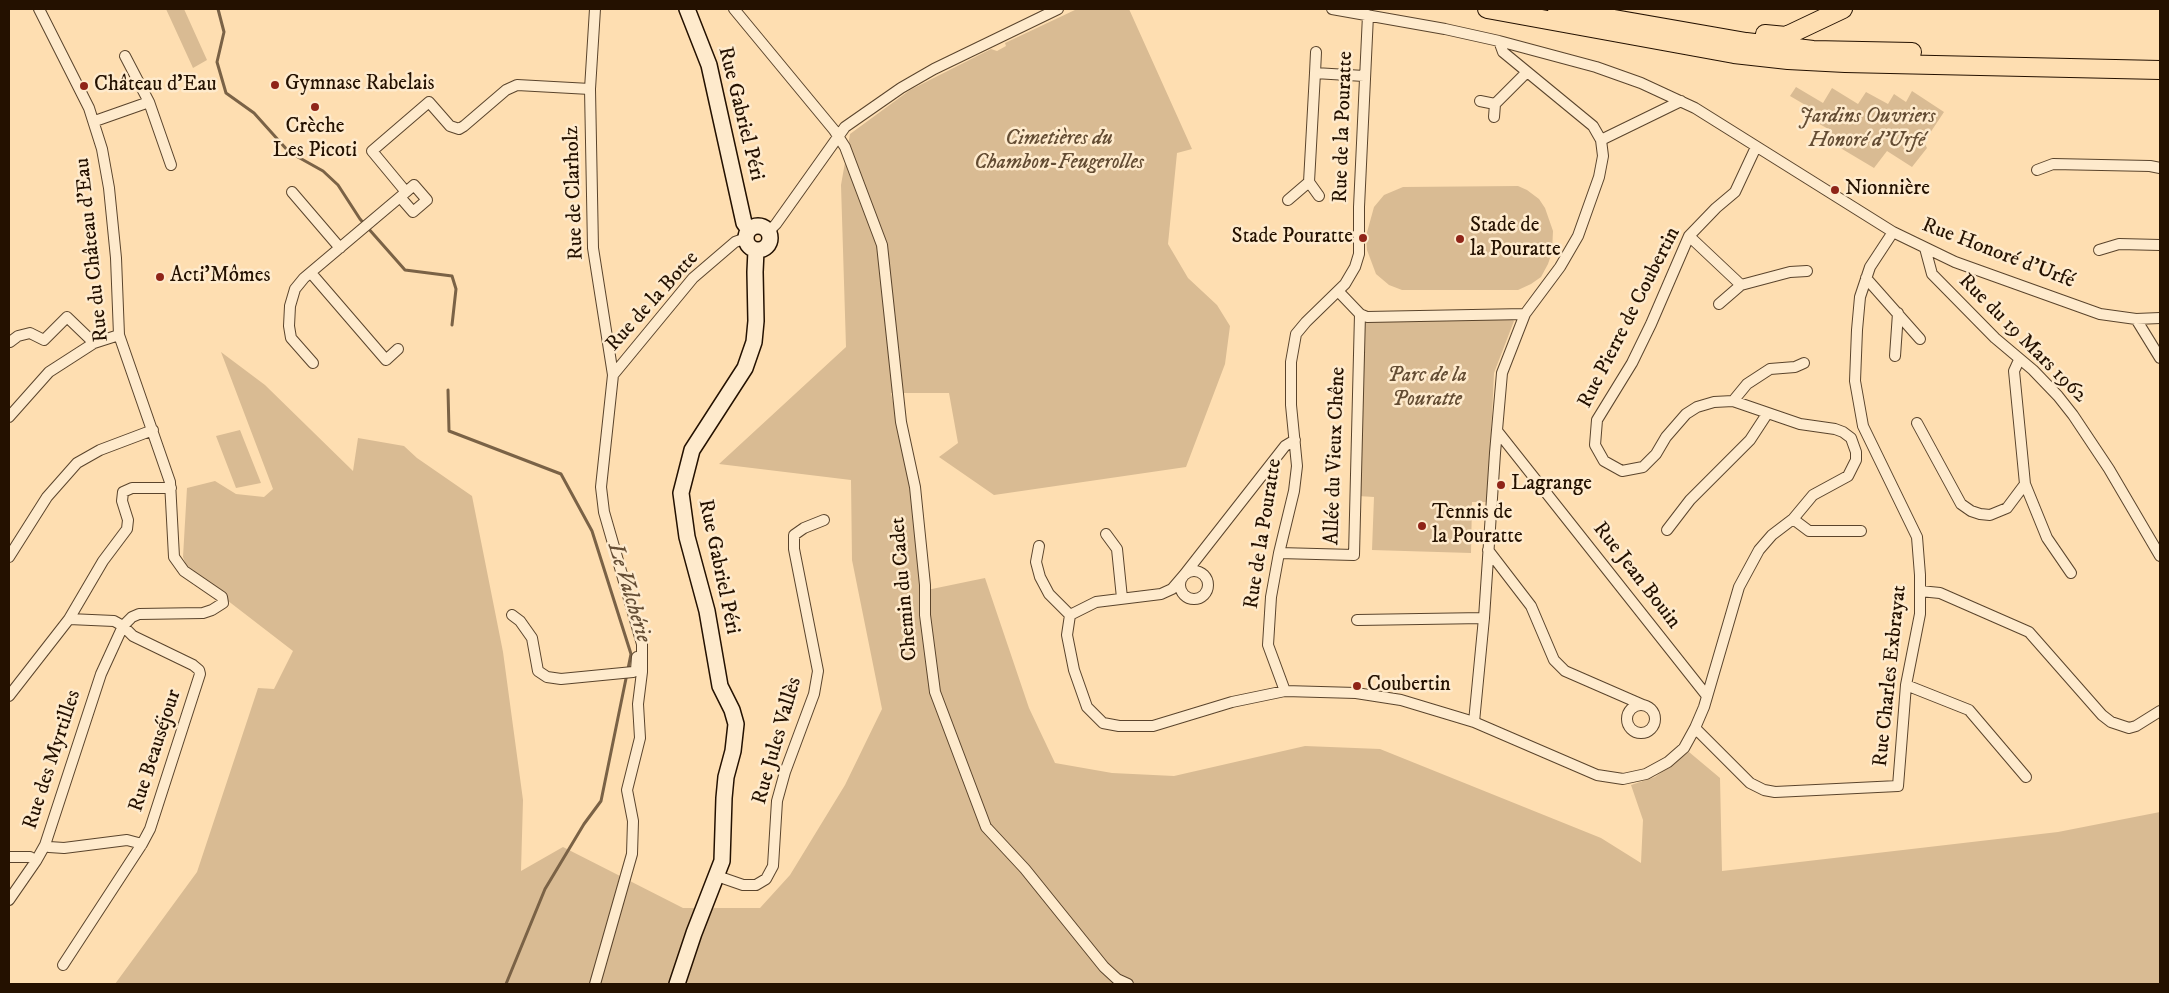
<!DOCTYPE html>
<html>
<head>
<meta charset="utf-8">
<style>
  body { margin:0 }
  #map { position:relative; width:2169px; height:993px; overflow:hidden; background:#fedeb1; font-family:"IM FELL DW Pica",serif }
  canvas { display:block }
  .frame { position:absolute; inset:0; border:10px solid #241100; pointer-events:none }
</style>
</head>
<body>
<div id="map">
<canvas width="2169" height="993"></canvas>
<div class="frame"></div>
</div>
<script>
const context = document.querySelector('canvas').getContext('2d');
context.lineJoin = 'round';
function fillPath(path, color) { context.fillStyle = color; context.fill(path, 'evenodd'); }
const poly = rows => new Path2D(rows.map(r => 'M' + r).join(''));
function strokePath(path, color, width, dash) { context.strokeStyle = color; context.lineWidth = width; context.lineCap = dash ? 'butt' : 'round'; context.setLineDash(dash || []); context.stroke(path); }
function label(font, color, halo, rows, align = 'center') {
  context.font = font + ' "IM FELL DW Pica",serif'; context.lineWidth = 5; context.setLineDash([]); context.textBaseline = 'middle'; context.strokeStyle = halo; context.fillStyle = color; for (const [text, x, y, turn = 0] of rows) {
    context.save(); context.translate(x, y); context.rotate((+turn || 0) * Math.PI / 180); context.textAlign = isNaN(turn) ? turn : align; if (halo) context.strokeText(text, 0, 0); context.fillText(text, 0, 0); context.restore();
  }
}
const green = poly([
  [166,9,184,9,207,60,193,68],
  [1077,9,1129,9,1192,149,1177,153,1168,244,1188,278,1217,305,1230,326,1225,364,1186,467,994,495,939,457,958,443,949,393,891,393,910,476,927,590,985,578,1029,708,1055,763,1112,773,1174,776,1305,746,1380,749,1601,838,1641,863,1643,820,1631,785,1655,777,1689,752,1720,778,1722,871,2058,832,2160,812,2160,984,115,984,197,872,258,688,274,689,293,651,188,570,183,557,187,488,215,481,236,494,264,497,273,489,221,352,265,385,353,471,358,438,404,446,417,458,472,496,503,652,523,800,521,871,563,847,683,908,760,908,790,875,845,785,882,709,852,560,851,480,719,464,846,347,841,185,850,134,910,90,991,49,997,51,1006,46,1005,43],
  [1796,87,1823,103,1832,88,1858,104,1866,92,1888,104,1894,94,1906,102,1912,91,1944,112,1924,142,1927,148,1912,167,1887,151,1874,168,1827,140,1832,131,1814,121,1819,113,1790,96],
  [1518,186,1527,190,1539,199,1545,208,1553,231,1552,252,1548,264,1541,277,1531,284,1518,290,1402,290,1389,285,1376,274,1367,250,1366,236,1374,207,1384,195,1403,187],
  [1511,318,1514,321,1494,373,1488,502,1472,502,1471,553,1372,550,1374,497,1358,496,1363,320],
  [240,430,261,483,236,488,216,436]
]);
const stream = poly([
  [218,9,224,32,217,62,226,93,254,113,289,152,323,171,338,185,360,219,405,270,452,276,456,289,452,325],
  [448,390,449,431,561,474,592,531,631,654,601,801,584,824,545,889,506,984]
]);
const minor = poly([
  [595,9,590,89,593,248,613,375,601,487,604,512,642,644,642,672,638,704,640,738,627,790,633,821,632,854,595,984],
  [734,9,834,130,845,147,882,245,901,422,915,487,925,585,925,615,935,692,986,827,1025,869,1104,967,1117,979,1128,984],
  [1332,9,1445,29,1499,41,1596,67,1641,83,1695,108,1893,232,1955,262,2100,314,2136,319,2160,318],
  [125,56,149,102],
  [1315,73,1316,52],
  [1480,101,1495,104],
  [1494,117,1495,104,1527,72],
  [95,121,149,102,171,165],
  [1601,140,1681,101],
  [2037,170,2053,164,2150,166,2160,168],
  [1309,182,1319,196],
  [292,192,340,248],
  [400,197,413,212,427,200,414,185,406,192],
  [1288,200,1309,182,1315,73,1364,76],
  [768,232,776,224,845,127,901,88,934,69,1058,9],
  [1689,236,1741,285,1790,272,1807,271],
  [1925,248,1932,274,1995,338,2033,370,2058,396,2073,415,2109,469,2160,556],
  [2099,250,2119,244,2160,245],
  [311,273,386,360,398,349],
  [1866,278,1920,339],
  [1338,291,1360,314,1367,317,1525,314],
  [1719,304,1741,285],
  [2136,319,2160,358],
  [10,342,18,336,30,333,44,340,67,317,94,343],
  [1895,356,1898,313],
  [313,363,291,338,289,326,290,306,295,289,304,278,406,192,372,151,429,102,450,126,459,129,464,126,506,90,517,85,590,89],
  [613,375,693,278,735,242,746,238],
  [1733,401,1747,384,1770,369,1795,367,1804,363],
  [9,417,49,372,94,343,119,335],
  [1917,423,1961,504,1971,511,1980,514,1990,515,2007,508,2025,484,2014,371,2019,360],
  [1498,432,1707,696],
  [2025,484,2047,538,2071,573],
  [1793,519,1809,531,1861,531],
  [1667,530,1690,500,1750,440,1767,414],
  [1106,534,1117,549,1122,598],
  [1039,546,1036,562,1040,577,1049,594,1070,615,1096,602,1161,594,1172,589,1184,575,1285,446,1295,440],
  [1488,550,1531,606,1554,660,1565,671,1643,705],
  [1279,553,1354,555,1360,314],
  [9,557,47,497,77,463,100,450,153,430],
  '1180 585a14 14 0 1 1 28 0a14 14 0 1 1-28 0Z',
  [1920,591,1940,593,2029,632,2102,715,2111,722,2129,728,2136,726,2160,711],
  [512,615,520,621,532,638,538,671,547,677,561,679,633,672,636,670,637,657],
  [1070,615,1067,635,1074,670,1087,707,1103,723,1119,726,1153,726,1232,702,1285,691,1356,693,1401,700,1474,722,1597,775,1623,779,1646,774,1668,762,1684,748,1695,728,1704,707,1739,587,1759,550,1772,535,1793,519,1813,495,1848,476,1856,460,1856,452,1851,438,1843,432,1835,429,1800,424,1733,401,1714,402,1697,407,1686,414,1666,437,1656,454,1643,467,1622,471,1604,461,1595,445,1597,420,1632,363,1651,324,1689,236,1716,208,1735,192,1756,147],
  [1357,620,1484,618],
  [1906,685,1969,710,2026,777],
  [1285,691,1268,645,1271,597,1279,553,1294,491,1297,466,1291,405,1291,362,1296,334,1306,322,1345,284,1355,267,1359,254,1359,207,1368,15],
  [9,696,69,619,103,561,127,529,128,520,122,501,123,492,132,488,171,488],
  '1627 719a14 14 0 1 1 28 0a14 14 0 1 1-28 0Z',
  [1474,722,1484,618,1495,453,1502,373,1525,314,1560,267,1578,236,1599,177,1603,156,1601,140,1593,126,1503,52,1499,41],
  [1695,728,1750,783,1764,790,1775,792,1898,786,1906,685,1920,614,1920,575,1917,537,1863,426,1855,381,1857,330,1860,297,1870,267,1893,232],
  [45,845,49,847,64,848,127,840,142,844],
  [9,857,30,857,36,861],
  [717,876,743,885,756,885,766,879,773,866,777,801,785,772,814,694,818,671,794,549,794,535,804,528,824,520],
  [9,900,36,861,45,845,101,674,123,626,132,617,139,614,203,613,212,610,223,603,222,597,184,571,174,557,170,482,119,335,116,258,109,188,102,149,89,108,39,9],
  [63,965,142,844,150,829,200,674,199,670,193,665,133,636,123,626,114,621,69,619]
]);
const secondary = poly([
  [687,9,709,65,744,223,749,230],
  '746 238a12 12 0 1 1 24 0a12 12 0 1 1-24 0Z',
  [677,984,694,933,722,861,724,798,726,777,733,751,736,724,732,710,720,686,707,611,687,537,681,493,692,450,745,368,754,342,756,321,755,272,756,250]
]);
const trunk = poly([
  [1487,9,1734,54,1788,60,1845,63,2160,70],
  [1557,9,1746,42,1813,50,1912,52],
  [1765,34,1786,36,1843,9]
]);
const markers = [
  [275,85,5,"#8f2418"],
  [84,86,5,"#8f2418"],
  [315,107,5,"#8f2418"],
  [1835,190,5,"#8f2418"],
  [1363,238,5,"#8f2418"],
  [1460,239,5,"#8f2418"],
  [160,277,5,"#8f2418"],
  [1501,485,5,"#8f2418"],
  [1422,526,5,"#8f2418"],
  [1357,686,5,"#8f2418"]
];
const poiNames = [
  ["Gymnase Rabelais",285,85],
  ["Château d'Eau",94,86],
  ["Crèche",315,128,"center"],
  ["Les Picoti",315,152,"center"],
  ["Nionnière",1845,190],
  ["Stade de",1470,227],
  ["la Pouratte",1470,251],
  ["Stade Pouratte",1353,238,"right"],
  ["Acti'Mômes",170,277],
  ["Lagrange",1511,485],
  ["Tennis de",1432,514],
  ["la Pouratte",1432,538],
  ["Coubertin",1367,686]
];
const streetNames = [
  ["Rue Gabriel Péri",740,114,76],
  ["Rue de la Pouratte",1344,127,-88],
  ["Rue de Clarholz",575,193,-92],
  ["Rue du Château d'Eau",93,250,-96],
  ["Rue Honoré d'Urfé",1998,254,21],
  ["Rue de la Botte",653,302,-48],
  ["Rue Pierre de Coubertin",1630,318,-63],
  ["Rue du 19 Mars 1962",2022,339,45],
  ["Allée du Vieux Chêne",1336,456,-88],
  ["Rue de la Pouratte",1264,534,-81],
  ["Rue Gabriel Péri",718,567,78],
  ["Rue Jean Bouin",1636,576,52],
  ["Chemin du Cadet",905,589,-95],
  ["Rue Charles Exbrayat",1891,676,-84],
  ["Rue Jules Vallès",778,741,-74],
  ["Rue Beauséjour",156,751,-72],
  ["Rue des Myrtilles",53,760,-72]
];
const parkNames = [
  ["Jardins Ouvriers",1867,118],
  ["Honoré d'Urfé",1867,142],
  ["Cimetières du",1059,140],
  ["Chambon-Feugerolles",1059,164],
  ["Parc de la",1427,377],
  ["Pouratte",1427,401]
];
const waterNames = [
  ["Le Valchérie",628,593,73]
];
fillPath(green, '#d9bb93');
strokePath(stream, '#7a6246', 3);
strokePath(minor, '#5a442c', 12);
strokePath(secondary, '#241100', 18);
strokePath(trunk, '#241100', 20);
strokePath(minor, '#feeacc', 10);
strokePath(secondary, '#feeacc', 15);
strokePath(trunk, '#fedeb1', 18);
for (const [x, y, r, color] of markers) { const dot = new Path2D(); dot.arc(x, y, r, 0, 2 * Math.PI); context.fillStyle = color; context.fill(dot); strokePath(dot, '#feeacc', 2); }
label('21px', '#241100', '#feeacc', poiNames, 'left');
label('21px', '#241100', '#feeacc', streetNames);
label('italic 21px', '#634c33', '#feeacc', parkNames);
label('italic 22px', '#654e35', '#feeacc', waterNames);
</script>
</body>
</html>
